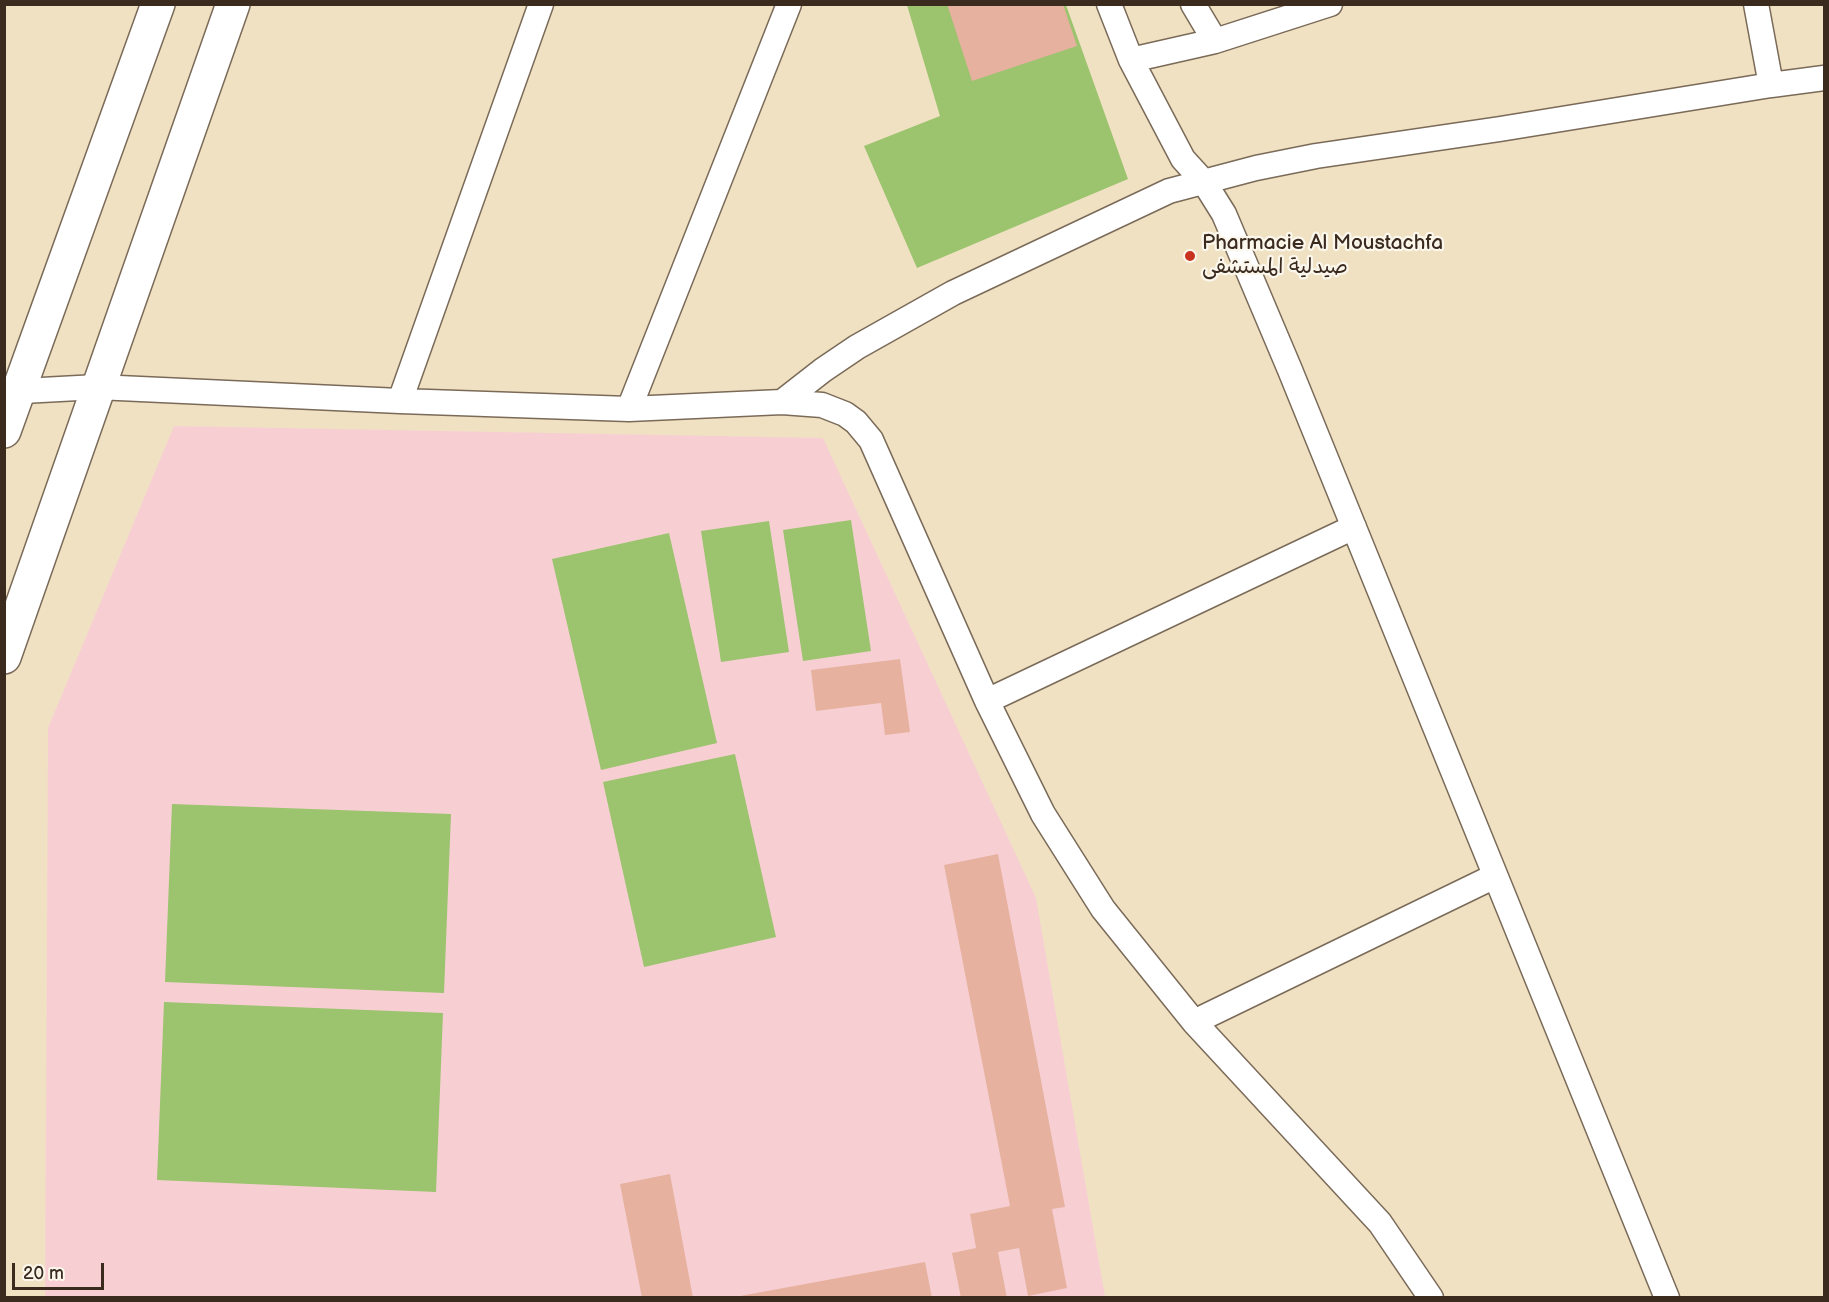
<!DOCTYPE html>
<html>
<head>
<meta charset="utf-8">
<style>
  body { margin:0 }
  #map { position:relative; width:1829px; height:1302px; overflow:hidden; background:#f0e1c3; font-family:"Balsamiq Sans",sans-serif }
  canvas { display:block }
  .frame { position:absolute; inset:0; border:6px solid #3b2a1e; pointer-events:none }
  .scale { position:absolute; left:12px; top:1263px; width:92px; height:27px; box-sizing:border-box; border:3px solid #3b2a1e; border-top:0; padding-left:8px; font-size:18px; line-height:21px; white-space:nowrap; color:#3b2a1e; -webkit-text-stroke:4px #fbf7ec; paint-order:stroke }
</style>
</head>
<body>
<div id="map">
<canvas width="1829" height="1302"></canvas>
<div class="frame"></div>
<div class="scale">20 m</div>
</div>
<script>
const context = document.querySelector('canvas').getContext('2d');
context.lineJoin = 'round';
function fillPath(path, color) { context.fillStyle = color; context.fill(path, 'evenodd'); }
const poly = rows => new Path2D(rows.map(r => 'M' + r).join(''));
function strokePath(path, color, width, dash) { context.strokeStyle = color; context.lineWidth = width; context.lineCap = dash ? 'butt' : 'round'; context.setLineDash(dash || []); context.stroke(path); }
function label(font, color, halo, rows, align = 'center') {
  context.font = font + ' "Balsamiq Sans","Playpen Sans Arabic",sans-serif'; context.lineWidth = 4.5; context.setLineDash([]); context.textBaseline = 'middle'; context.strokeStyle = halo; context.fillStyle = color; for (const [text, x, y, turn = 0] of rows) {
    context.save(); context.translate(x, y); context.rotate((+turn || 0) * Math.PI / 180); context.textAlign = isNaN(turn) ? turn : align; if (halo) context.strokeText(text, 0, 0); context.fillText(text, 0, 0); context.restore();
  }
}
const built = poly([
  [174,426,823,438,1036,898,1105,1297,45,1298,48,728]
]);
const green = poly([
  [907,5,1066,5,1128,179,917,268,864,146,940,116],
  [851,520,871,651,803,661,783,530],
  [769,521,789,652,721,662,701,531],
  [669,533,717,743,601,770,552,559],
  [735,754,776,937,644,967,603,782],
  [172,804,451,814,444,993,165,982],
  [164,1002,443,1013,436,1192,157,1180]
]);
const building = poly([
  [947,4,1063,4,1077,46,972,81],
  [900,659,910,732,885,735,881,703,816,711,811,670],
  [998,854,1065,1207,1052,1209,1067,1288,1028,1296,1019,1248,998,1252,1007,1298,961,1298,952,1253,976,1248,970,1214,1010,1206,944,865],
  [670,1174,693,1298,642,1298,620,1184],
  [925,1262,932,1298,740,1298,740,1296]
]);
const street = poly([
  [1109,4,1131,60,1183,159,1204,182,1224,214,1290,370,1667,1298],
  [1193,4,1215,41],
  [1756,4,1771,85],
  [1131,60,1215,41,1330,4],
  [4,392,97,387,400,401,629,409,782,402,822,405,845,414,856,422,871,440,987,701,1043,814,1103,909,1194,1022,1380,1223,1431,1298],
  [400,401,541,4],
  [782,402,823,370,857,347,953,293,1169,191,1256,168,1316,156,1500,129,1771,85,1824,78],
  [629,409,789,4],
  [987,701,1354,527],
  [1194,1022,1495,876]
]);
const primary = poly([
  [4,431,158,4],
  [4,657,233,4]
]);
const markers = [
  [1190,256,6,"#c8321e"]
];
const poiNames = [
  ["Pharmacie Al Moustachfa",1202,244],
  ["صيدلية المستشفى",1202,268]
];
fillPath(built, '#f7cfd3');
fillPath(green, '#9cc36e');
fillPath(building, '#e6b19e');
strokePath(street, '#7a6a58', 27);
strokePath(primary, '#7a6a58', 36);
strokePath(street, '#fff', 24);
strokePath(primary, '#fff', 33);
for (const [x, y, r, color] of markers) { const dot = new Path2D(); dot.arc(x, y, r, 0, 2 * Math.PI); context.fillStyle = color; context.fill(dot); strokePath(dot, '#fbf7ec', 2); }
label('21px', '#3b2a1e', '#fbf7ec', poiNames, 'left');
</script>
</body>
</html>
